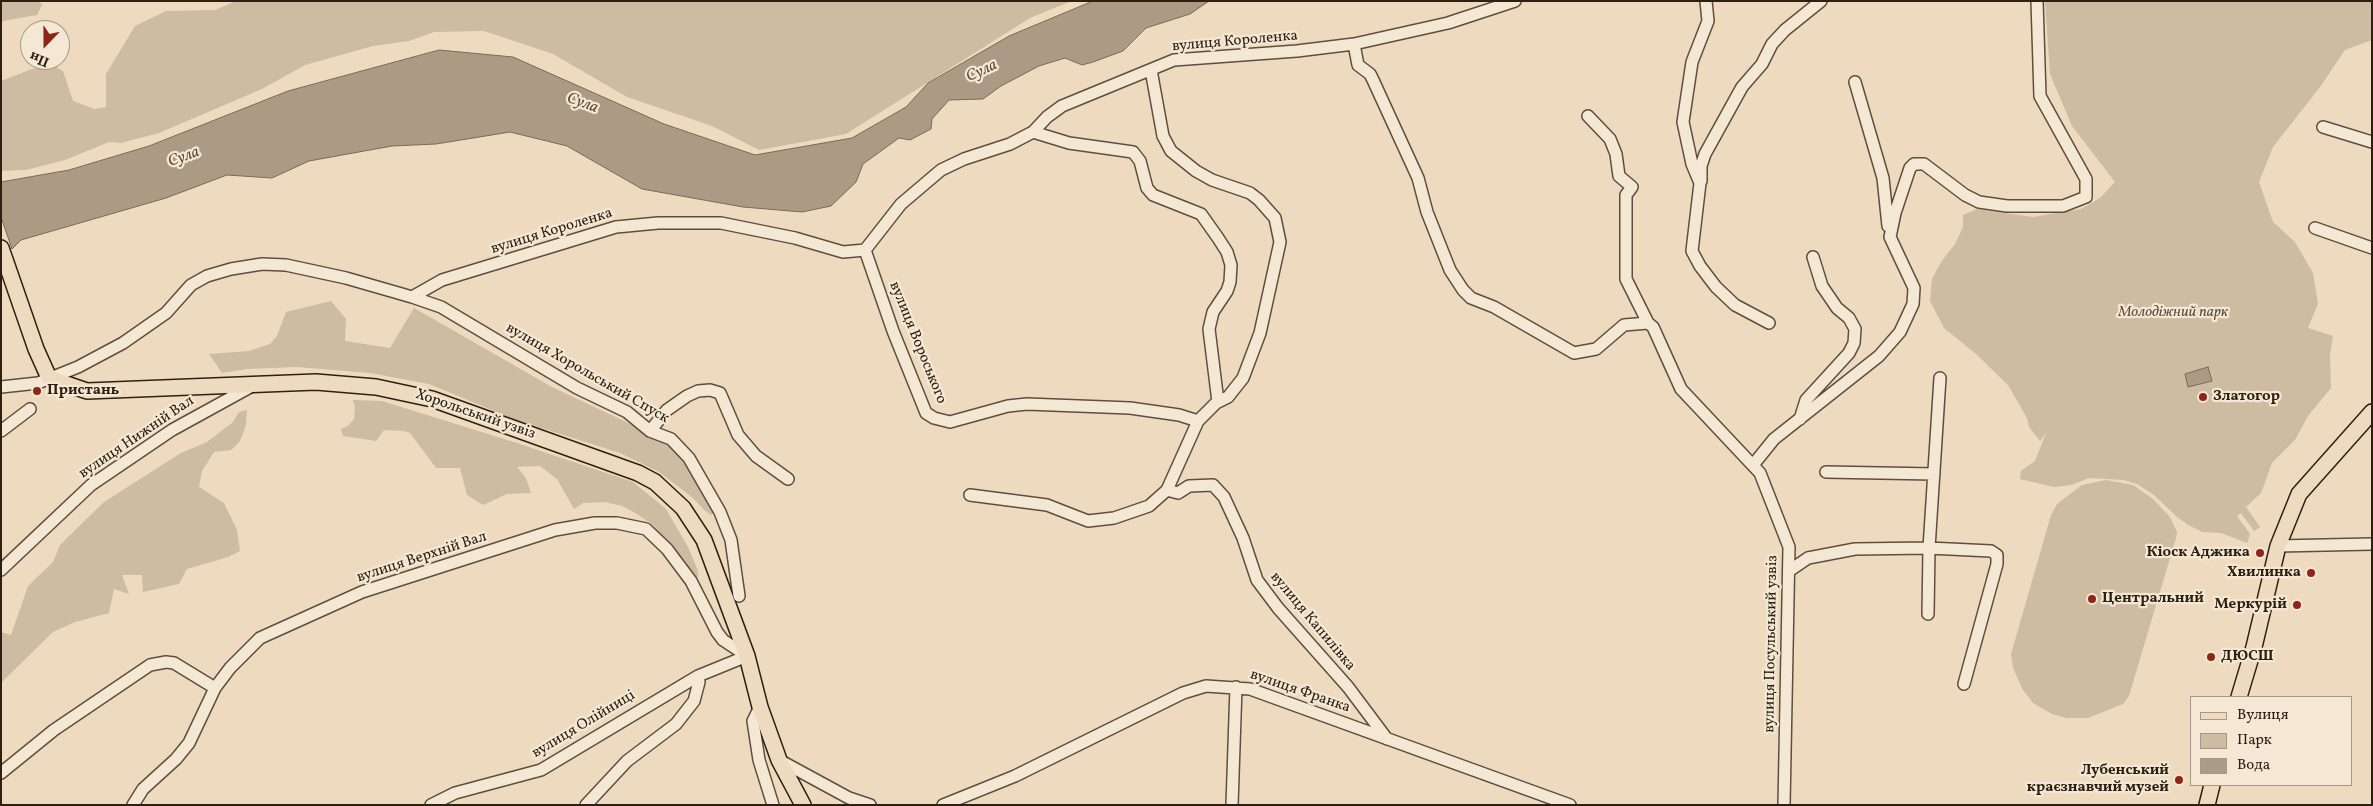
<!DOCTYPE html>
<html>
<head>
<meta charset="utf-8">
<style>
  body { margin:0 }
  #map { position:relative; width:2373px; height:806px; overflow:hidden; background:#eedbbf; font-family:Vollkorn,serif }
  canvas { display:block }
  .frame { position:absolute; inset:0; border:2px solid #2d2012; pointer-events:none }
  .legend { position:absolute; left:2190px; top:696px; width:162px; height:90px; box-sizing:border-box; background:#f4e8d5; border:1px solid #a49887; margin:0; padding:6px 9px; list-style:none; font-size:15px; color:#2d2012 }
  .legend li { display:flex; align-items:center; gap:10px; height:25px }
  .legend b { width:25px; border:1px solid #a49887 }
  .north { position:absolute; left:20px; top:20px; width:50px; height:50px; box-sizing:border-box; background:#f4e8d5; border:1px solid #a49887; border-radius:50%; rotate:202deg; font-size:14px; font-weight:700; line-height:20px; text-align:center; color:#2d2012 }
  .north::after { content:''; display:block; margin:auto; width:18px; height:22px; background:#8f2418; clip-path:polygon(50% 0,100% 100%,50% 72%,0 100%) }
</style>
</head>
<body>
<div id="map">
<canvas width="2373" height="806"></canvas>
<div class="frame"></div>
<ul class="legend">
<li><b style="height:6px;background:#eedbbf"></b>Вулиця</li>
<li><b style="height:14px;background:#cdbba2"></b>Парк</li>
<li><b style="height:14px;background:#ac9b84"></b>Вода</li>
</ul>
<div class="north">Пн</div>
</div>
<script>
const context = document.querySelector('canvas').getContext('2d');
context.lineJoin = 'round';
function fillPath(path, color) { context.fillStyle = color; context.fill(path, 'evenodd'); }
const poly = rows => new Path2D(rows.map(r => 'M' + r).join(''));
function strokePath(path, color, width, dash) { context.strokeStyle = color; context.lineWidth = width; context.lineCap = dash ? 'butt' : 'round'; context.setLineDash(dash || []); context.stroke(path); }
function label(font, color, halo, rows, align = 'center') {
  context.font = font + ' Vollkorn,serif'; context.lineWidth = 4.5; context.setLineDash([]); context.textBaseline = 'middle'; context.strokeStyle = halo; context.fillStyle = color; for (const [text, x, y, turn = 0] of rows) {
    context.save(); context.translate(x, y); context.rotate((+turn || 0) * Math.PI / 180); context.textAlign = isNaN(turn) ? turn : align; if (halo) context.strokeText(text, 0, 0); context.fillText(text, 0, 0); context.restore();
  }
}
const green = poly([
  [1,1,39,1,42,5,37,15,3,21,1,23],
  [236,1,1072,1,1030,18,846,134,759,150,712,126,627,97,553,54,484,31,434,32,409,41,373,46,305,65,262,89,159,133,121,143,109,142,65,160,26,170,1,171,1,81,32,69,54,66,63,71,73,101,95,109,106,107,106,74,135,26,166,11,215,10],
  [2045,1,2372,1,2372,40,2345,50,2320,87,2273,147,2259,182,2273,222,2295,242,2313,273,2318,304,2308,328,2333,336,2330,355,2331,388,2308,416,2295,440,2272,463,2261,493,2246,507,2260,527,2254,531,2241,513,2237,516,2250,534,2247,543,2221,533,2203,532,2190,526,2177,517,2154,495,2137,484,2124,480,2089,478,2071,485,2054,487,2020,479,2021,471,2035,461,2046,433,2040,441,2029,427,2027,418,2008,385,1976,354,1944,328,1930,301,1932,279,1941,262,1955,244,1963,227,1963,215,1977,209,2033,217,2081,209,2100,198,2115,182,2072,126,2050,74],
  [331,301,346,319,345,341,390,348,414,308,552,387,660,438,686,461,714,512,711,515,703,509,693,498,659,472,620,453,516,420,429,384,370,373,297,367,247,369,222,373,209,354,249,351,270,344,277,336,286,312],
  [353,400,382,401,517,443,633,482,666,509,688,547,698,571,698,577,693,576,653,525,637,514,622,506,605,502,583,503,574,509,557,479,540,466,517,467,526,478,531,493,507,494,483,505,467,495,460,468,436,468,410,433,403,431,384,430,376,441,343,436,341,429,348,426,354,419,355,407],
  [247,410,246,425,240,441,231,450,214,452,202,471,199,487,224,503,237,530,240,551,228,557,187,569,179,584,143,592,142,575,122,575,129,594,114,589,109,613,75,622,53,632,1,683,1,632,11,635,28,586,53,562,60,545,104,502,181,453,207,442,233,422,239,412],
  [2106,480,2133,485,2153,499,2170,517,2177,532,2176,538,2129,696,2123,704,2088,718,2066,718,2052,714,2033,703,2023,690,2013,668,2011,654,2051,515,2057,504,2082,485]
]);
const water = poly([
  [1093,1,1209,1,1190,14,1146,28,1123,51,1093,62,1082,65,1065,58,1039,66,1001,86,983,99,949,100,932,119,931,129,910,140,899,138,863,164,856,182,831,206,802,212,743,207,642,189,567,146,510,132,436,144,392,146,309,161,272,178,227,175,166,198,21,240,12,249,1,217,1,182,69,170,149,146,288,91,439,50,513,57,664,124,755,155,852,138,906,107,928,83,1009,36,1093,1],
  [2208,367,2212,381,2188,387,2185,374,2208,367]
]);
const minor = poly([
  [1706,1,1708,21,1692,62,1683,122,1692,164,1700,183,1692,251,1700,266,1716,287,1735,305,1769,323],
  [1354,44,1358,65,1370,74,1373,80,1418,178,1427,212,1450,270,1463,290,1471,298,1494,307,1574,353,1596,349,1624,325,1648,323,1653,327,1681,389,1760,473,1789,547,1784,805],
  [1151,70,1163,136,1171,151,1196,171,1212,180,1250,193,1259,200,1275,218,1280,242,1260,333,1243,378,1228,397,1216,403,1198,421,1167,490,1178,493,1189,486,1213,485,1224,497,1243,538,1257,580,1278,608,1348,687,1387,739],
  [1855,82,1883,178,1888,226],
  [1588,116,1610,139,1616,154,1619,176,1632,187,1626,195,1626,279,1648,323],
  [2323,127,2372,142],
  [1033,132,1069,143,1133,152,1140,161,1147,188,1153,195,1201,214,1218,238,1227,252,1231,265,1230,282,1227,291,1213,312,1209,329,1218,402],
  [1701,181,1701,166,1705,154,1742,87,1762,64,1772,44,1785,30,1821,1],
  [2315,228,2372,248],
  [865,250,893,331,926,413,934,418,950,422,1008,406,1027,404,1130,408,1179,415,1198,421],
  [412,297,441,307,577,388,627,412,650,431,671,439,689,458,720,512,731,540,739,596],
  [1,387,38,383,78,367,123,343,166,313,191,285,207,276,231,269,262,264,286,265,346,278,412,297,442,280,616,227,658,223,721,223,795,238,843,252,865,250,901,204,941,170,964,159,1010,144,1033,132,1047,117,1062,106,1174,60,1297,51,1354,44,1448,23,1515,1],
  [1800,419,1806,400,1849,353,1854,343,1855,329,1849,318,1837,308,1822,286,1813,257],
  [1,431,30,409],
  [650,431,667,410,687,396,698,391,710,390,720,393,738,435,756,456,788,479],
  [1753,465,1774,439,1879,356,1900,332,1913,304,1914,288,1890,237,1895,213,1910,168,1914,164,1924,164,1965,195,1979,202,2007,206,2063,206,2086,197,2086,179,2040,96,2037,1],
  [1826,472,1934,474],
  [970,495,1047,505,1088,521,1114,518,1149,506,1167,490],
  [2278,546,2372,544],
  [1,570,91,485,172,430,252,386],
  [1789,571,1808,558,1855,549,1929,548,1991,551,1997,555,1997,564,1964,684],
  [1928,614,1929,548,1940,378],
  [760,707,753,721,759,760,773,805],
  [779,760,849,798,870,805],
  [1,773,54,730,150,665,166,662,174,663,215,688],
  [133,805,143,789,176,759,189,743,215,688,230,668,260,638,362,592,555,530,595,523,617,523,646,529,667,549,691,581,717,632,723,640,747,656],
  [431,805,455,793,541,770,698,676,747,656],
  [586,805,627,761,676,724,694,701,699,682,698,676],
  [943,805,1015,776,1183,693,1206,686,1250,689,1570,805],
  [1232,805,1236,687]
]);
const major = poly([
  [1,248,36,349,49,378,87,391,316,382,376,387,432,399,638,473,655,482,683,508,704,540,747,656,760,707,779,760,803,805],
  [2239,697,2254,647,2278,546,2299,494,2372,412],
  [2207,805,2212,785]
]);
const markers = [
  [37,391,5,"#8f2418"],
  [2203,397,5,"#8f2418"],
  [2260,553,5,"#8f2418"],
  [2311,573,5,"#8f2418"],
  [2092,599,5,"#8f2418"],
  [2297,605,5,"#8f2418"],
  [2211,657,5,"#8f2418"],
  [2179,780,5,"#8f2418"]
];
const streetNames = [
  ["вулиця Короленка",1235,42,-5],
  ["вулиця Короленка",552,232,-17],
  ["вулиця Вороського",917,343,68],
  ["вулиця Хорольський Спуск",587,374,30],
  ["Хорольський узвіз",475,415,19],
  ["вулиця Нижній Вал",137,438,-34],
  ["вулиця Верхній Вал",422,558,-18],
  ["вулиця Капилівка",1312,622,50],
  ["вулиця Посульський узвіз",1772,644,-89],
  ["вулиця Франка",1300,692,19],
  ["вулиця Олійниці",584,725,-31]
];
const parkNames = [
  ["Молодіжний парк",2173,313]
];
const poiNames = [
  ["Пристань",47,391],
  ["Златогор",2213,397],
  ["Кіоск Аджика",2250,553,"right"],
  ["Хвилинка",2301,573,"right"],
  ["Центральний",2102,599],
  ["Меркурій",2287,605,"right"],
  ["ДЮСШ",2221,657],
  ["Лубенський",2169,771,"right"],
  ["краєзнавчий музей",2169,788,"right"]
];
const waterNames = [
  ["Сула",982,72,-25],
  ["Сула",582,104,20],
  ["Сула",184,158,-20]
];
fillPath(green, '#cdbba2');
fillPath(water, '#ac9b84');
strokePath(water, '#796a56', 1);
strokePath(minor, '#5d4f3d', 14);
strokePath(major, '#2d2012', 18);
strokePath(minor, '#f4e8d5', 11);
strokePath(major, '#eedbbf', 15);
for (const [x, y, r, color] of markers) { const dot = new Path2D(); dot.arc(x, y, r, 0, 2 * Math.PI); context.fillStyle = color; context.fill(dot); strokePath(dot, '#f4e8d5', 2); }
label('15px', '#2d2012', '#f4e8d5', streetNames);
label('italic 15px', '#5d4e3d', '#f4e8d5', parkNames);
label('bold 15px', '#2d2012', '#f4e8d5', poiNames, 'left');
label('italic 16px', '#594b3a', '#f4e8d5', waterNames);
</script>
</body>
</html>
